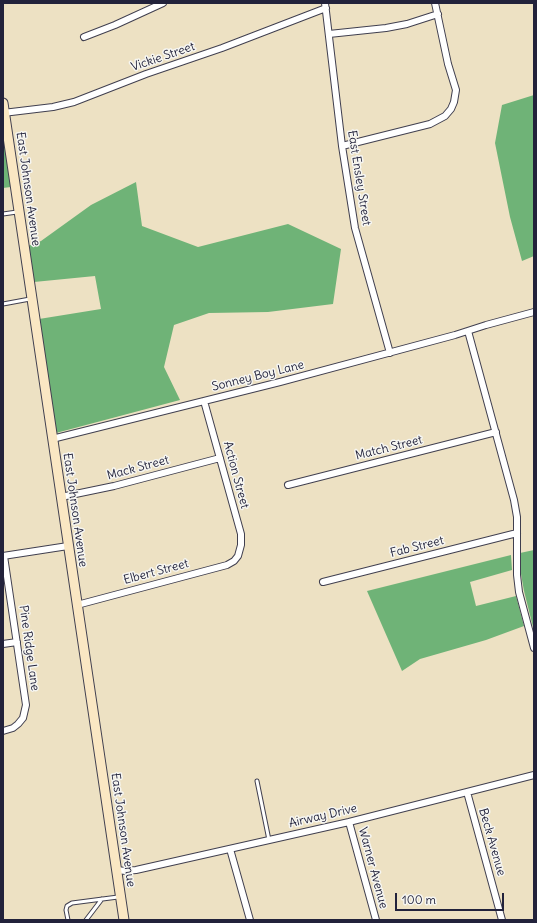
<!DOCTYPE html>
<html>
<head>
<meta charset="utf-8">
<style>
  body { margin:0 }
  #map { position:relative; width:537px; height:923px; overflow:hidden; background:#ede1c3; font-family:Delius,sans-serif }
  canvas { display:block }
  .frame { position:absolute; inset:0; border:4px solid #22223b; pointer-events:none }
  .scale { position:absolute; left:395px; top:893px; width:109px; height:18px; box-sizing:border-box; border:2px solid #22223b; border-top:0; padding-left:5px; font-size:12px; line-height:14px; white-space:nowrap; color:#22223b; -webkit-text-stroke:3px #f6f6f2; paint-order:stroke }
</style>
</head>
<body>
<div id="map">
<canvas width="537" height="923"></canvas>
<div class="frame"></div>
<div class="scale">100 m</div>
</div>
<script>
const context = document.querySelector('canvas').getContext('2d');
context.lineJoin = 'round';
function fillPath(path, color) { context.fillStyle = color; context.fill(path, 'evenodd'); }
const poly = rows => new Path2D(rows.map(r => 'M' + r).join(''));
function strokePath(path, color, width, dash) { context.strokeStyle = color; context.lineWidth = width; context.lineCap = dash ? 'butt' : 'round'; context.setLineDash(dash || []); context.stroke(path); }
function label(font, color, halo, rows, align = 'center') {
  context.font = font + ' Delius,sans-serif'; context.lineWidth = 3; context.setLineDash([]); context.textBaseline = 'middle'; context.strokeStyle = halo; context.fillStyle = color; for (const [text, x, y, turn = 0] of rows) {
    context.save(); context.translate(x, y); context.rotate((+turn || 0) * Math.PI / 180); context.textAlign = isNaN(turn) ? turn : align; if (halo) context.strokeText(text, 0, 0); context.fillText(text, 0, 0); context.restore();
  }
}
const forest = poly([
  [534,95,534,256,522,261,510,217,495,143,502,105],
  [3,132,11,187,3,188],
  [136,182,142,226,198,247,288,224,341,249,333,304,268,312,209,313,174,325,164,367,180,400,56,433,39,319,101,309,95,276,34,282,28,246,41,241,91,205],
  [534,550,534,631,524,591,521,574,520,553],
  [511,555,512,570,470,582,476,606,516,596,524,626,486,640,420,659,402,671,367,591]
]);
const service = poly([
  [3,214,17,212],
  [3,304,30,299],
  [257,781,269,840],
  [68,920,66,910,67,906,72,903,118,897],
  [86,920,102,899]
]);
const minor = poly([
  [325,3,342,146,355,228,390,353],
  [329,34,386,28,407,24,438,14],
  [84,37,115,25,163,3],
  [3,113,53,107,74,102,146,74,222,48,326,8],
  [342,146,430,124,445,116,451,109,454,102,456,90,448,64,435,3],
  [468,331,514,500,517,517,517,575,519,592,534,648],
  [52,439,280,382,455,335,486,325,534,312],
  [288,485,496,432],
  [61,497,114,486,220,458],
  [3,556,68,546],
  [323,582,517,533],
  [77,605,227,565,234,561,238,556,241,545,241,534,204,401],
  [3,644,17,642],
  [3,731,13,728,18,724,23,718,26,705,4,556],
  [467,792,502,920],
  [349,822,376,920],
  [230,849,250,920],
  [116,870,126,871,136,870,349,822,534,775]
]);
const secondary = poly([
  [3,103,124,920]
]);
const streetNames = [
  ["Vickie Street",163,57,-19],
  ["East Ensley Street",359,178,81],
  ["East Johnson Avenue",28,189,82],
  ["Sonney Boy Lane",258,376,-14],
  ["Match Street",389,448,-14],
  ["Mack Street",138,468,-15],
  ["Action Street",236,475,75],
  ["East Johnson Avenue",75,510,82],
  ["Fab Street",417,547,-14],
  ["Elbert Street",156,572,-15],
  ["Pine Ridge Lane",29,648,82],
  ["Airway Drive",323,816,-13],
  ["East Johnson Avenue",123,830,82],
  ["Beck Avenue",492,842,74],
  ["Warner Avenue",373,868,75]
];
fillPath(forest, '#6fb377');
strokePath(service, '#403f4f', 5);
strokePath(minor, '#403f4f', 8);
strokePath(secondary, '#403f4f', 11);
strokePath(service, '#fff', 3);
strokePath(minor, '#fff', 6);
strokePath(secondary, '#fae7c3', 9);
label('12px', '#22223b', '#f6f6f2', streetNames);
</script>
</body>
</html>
